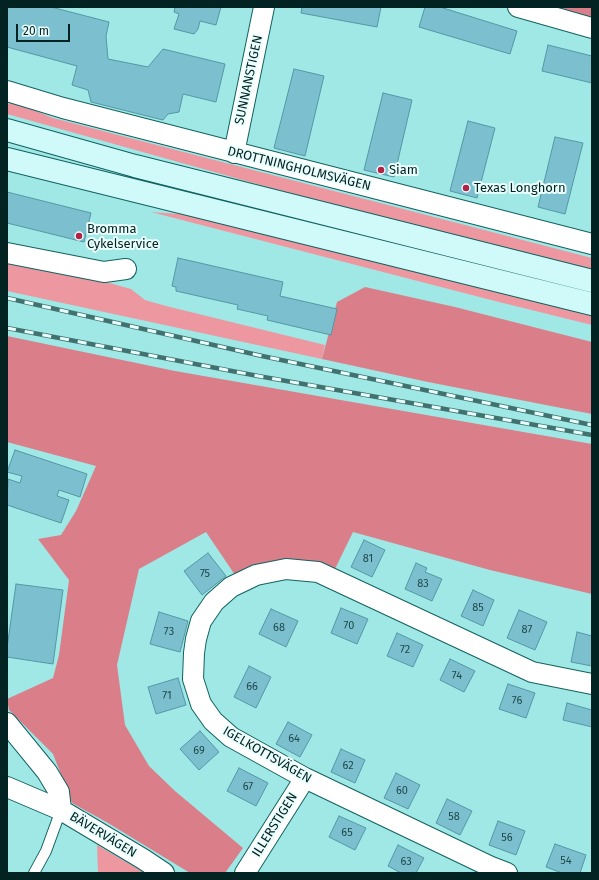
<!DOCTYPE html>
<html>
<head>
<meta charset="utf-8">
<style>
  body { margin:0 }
  #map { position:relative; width:599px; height:880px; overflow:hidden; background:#9fe8e5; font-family:"Fira Sans",sans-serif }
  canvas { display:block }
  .frame { position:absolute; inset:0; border:8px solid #032222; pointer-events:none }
  .scale { position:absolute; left:16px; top:24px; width:54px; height:18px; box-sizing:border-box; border:2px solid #032222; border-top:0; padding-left:5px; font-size:12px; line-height:14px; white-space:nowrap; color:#032222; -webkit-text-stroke:3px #e9fefd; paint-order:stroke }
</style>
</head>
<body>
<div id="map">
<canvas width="599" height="880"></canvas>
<div class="frame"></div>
<div class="scale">20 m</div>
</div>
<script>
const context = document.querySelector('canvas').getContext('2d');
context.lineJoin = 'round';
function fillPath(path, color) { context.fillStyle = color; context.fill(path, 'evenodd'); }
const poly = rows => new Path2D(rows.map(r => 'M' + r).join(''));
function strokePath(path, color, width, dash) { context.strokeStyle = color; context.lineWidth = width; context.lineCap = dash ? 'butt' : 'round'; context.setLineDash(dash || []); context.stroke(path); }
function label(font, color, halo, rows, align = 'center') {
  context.font = font + ' "Fira Sans",sans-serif'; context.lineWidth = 4; context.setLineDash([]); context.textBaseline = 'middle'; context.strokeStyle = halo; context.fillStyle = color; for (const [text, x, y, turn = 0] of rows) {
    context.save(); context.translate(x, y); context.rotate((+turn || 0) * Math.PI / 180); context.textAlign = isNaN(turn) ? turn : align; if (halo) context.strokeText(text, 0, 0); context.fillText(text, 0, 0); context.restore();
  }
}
const green = poly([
  [12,101,53,118,592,258,592,271,271,188,7,114,7,105],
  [151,212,194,215,487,290,592,315,592,325,495,301],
  [7,261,99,280,131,289,145,300,166,306,325,345,322,359,7,291],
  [97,845,145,873,98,873]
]);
const forest = poly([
  [534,7,592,7,592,24],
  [365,287,455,307,592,342,592,414,428,382,322,359,337,302],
  [7,336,175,371,592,444,592,594,490,570,353,532,334,571,235,575,206,532,139,569,117,665,125,725,149,766,175,791,243,848,225,873,190,873,108,823,72,803,53,754,9,710,7,699,53,678,59,655,69,580,38,539,61,535,76,511,96,466,7,442]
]);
const building = poly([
  [7,7,51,7,109,22,106,36,108,59,148,67,163,49,225,64,216,102,183,94,179,112,168,114,163,120,91,102,88,90,72,85,77,66,7,47,7,7],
  [175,7,221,7,216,25,200,21,198,29,194,34,174,29,179,14,174,12,175,7],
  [302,7,381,7,377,27,301,13,302,7],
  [425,7,440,7,517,31,510,54,419,27,425,7],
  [548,45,592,56,592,83,542,71,548,45],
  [294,69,324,76,305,156,274,148,294,69],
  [383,93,412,100,394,177,364,170,383,93],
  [468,121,495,128,477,198,450,191,468,121],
  [555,137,583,143,565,214,538,207,555,137],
  [7,192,91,213,84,242,7,223,7,192],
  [178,258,283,282,280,296,337,309,331,335,267,320,268,316,237,309,238,305,176,291,176,287,172,286,178,258],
  [15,450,87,474,80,497,59,490,57,496,69,500,61,523,7,505,8,479,20,483,22,476,7,472,15,450],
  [364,540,385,550,372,577,351,567,364,540],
  [208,553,226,576,202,595,184,571,208,553],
  [416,563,427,568,425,572,442,579,432,601,405,589,416,563],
  [16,584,63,590,53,664,7,657,7,648,16,584],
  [473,590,494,600,483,626,461,616,473,590],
  [341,608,368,619,357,644,331,633,341,608],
  [271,609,298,621,286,647,259,634,271,609],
  [519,610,547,622,535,650,507,638,519,610],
  [159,612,188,621,180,652,150,644,159,612],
  [577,632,592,636,592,666,571,662,577,632],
  [397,633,423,645,413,667,387,656,397,633],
  [450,659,475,671,464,692,440,680,450,659],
  [249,666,271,677,256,708,234,697,249,666],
  [178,678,186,705,156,714,148,687,178,678],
  [508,684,535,693,526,718,499,709,508,684],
  [567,703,592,710,592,727,563,720,567,703],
  [288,722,312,735,300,757,276,744,288,722],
  [200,731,219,752,199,770,180,749,200,731],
  [341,749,365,760,355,783,331,772,341,749],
  [239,768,268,783,256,806,227,791,239,768],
  [396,773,420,785,408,809,384,798,396,773],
  [447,799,472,811,460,835,436,823,447,799],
  [339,816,366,828,355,850,329,837,339,816],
  [498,821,525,831,516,855,489,845,498,821],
  [555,844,586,855,580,873,562,873,546,867,555,844],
  [398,845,424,858,416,873,401,873,388,866,398,845]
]);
const lane = poly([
  [34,873,46,851,61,810]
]);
const street = poly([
  [518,7,592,28],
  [7,91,63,108,592,244],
  [234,153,264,7],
  [7,253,104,272,126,269],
  [7,723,47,772,59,792,61,810],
  [7,787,61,810,143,859,164,873],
  [245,873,305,778],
  [507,873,489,866,305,778,231,737,213,721,201,704,193,679,194,653,196,639,201,621,214,602,231,587,256,575,286,569,318,572,532,672,592,684]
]);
const secondary = poly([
  [7,130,135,166,592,281],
  [7,159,592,304]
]);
const rail = poly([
  [7,298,262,356,592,425],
  [7,328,258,376,592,435]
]);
const markers = [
  [381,170,4,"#b32145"],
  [466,188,4,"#b32145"],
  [79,236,4,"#b32145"]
];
const numberNames = [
  ["81",368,559],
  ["75",205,574],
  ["83",423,584],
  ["85",478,608],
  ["70",349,626],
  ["68",279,628],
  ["87",527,630],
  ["73",169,632],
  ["72",405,650],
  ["74",457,676],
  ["66",252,687],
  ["71",167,696],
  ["76",517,701],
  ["64",294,739],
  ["69",199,751],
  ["62",348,766],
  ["67",248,787],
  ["60",402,791],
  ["58",454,817],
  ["65",347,833],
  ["56",507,838],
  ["54",566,861],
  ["63",406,862]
];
const streetNames = [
  ["SUNNANSTIGEN",249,80,-78],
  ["DROTTNINGHOLMSVÄGEN",299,169,14],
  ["IGELKOTTSVÄGEN",267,755,30],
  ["ILLERSTIGEN",275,825,-58],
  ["BÄVERVÄGEN",103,835,31]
];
const poiNames = [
  ["Siam",389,170],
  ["Texas Longhorn",474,188],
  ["Bromma",87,229],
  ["Cykelservice",87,244]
];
fillPath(green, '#ed98a0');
fillPath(forest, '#da7f89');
fillPath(building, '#7cc0cf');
strokePath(building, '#5397a5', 1);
strokePath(lane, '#126261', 12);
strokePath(street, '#126261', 22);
strokePath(secondary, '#126261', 24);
strokePath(lane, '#fff', 10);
strokePath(street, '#fff', 20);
strokePath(secondary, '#d0faf9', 22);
strokePath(rail, '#427270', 4.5);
strokePath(rail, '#e9fefd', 3, [9]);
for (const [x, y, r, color] of markers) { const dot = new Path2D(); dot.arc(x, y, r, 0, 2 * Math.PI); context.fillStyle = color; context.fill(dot); strokePath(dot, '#e9fefd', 1.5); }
label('11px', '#214a4d', null, numberNames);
label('13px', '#032222', '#e9fefd', streetNames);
label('13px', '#032222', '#e9fefd', poiNames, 'left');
</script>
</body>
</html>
